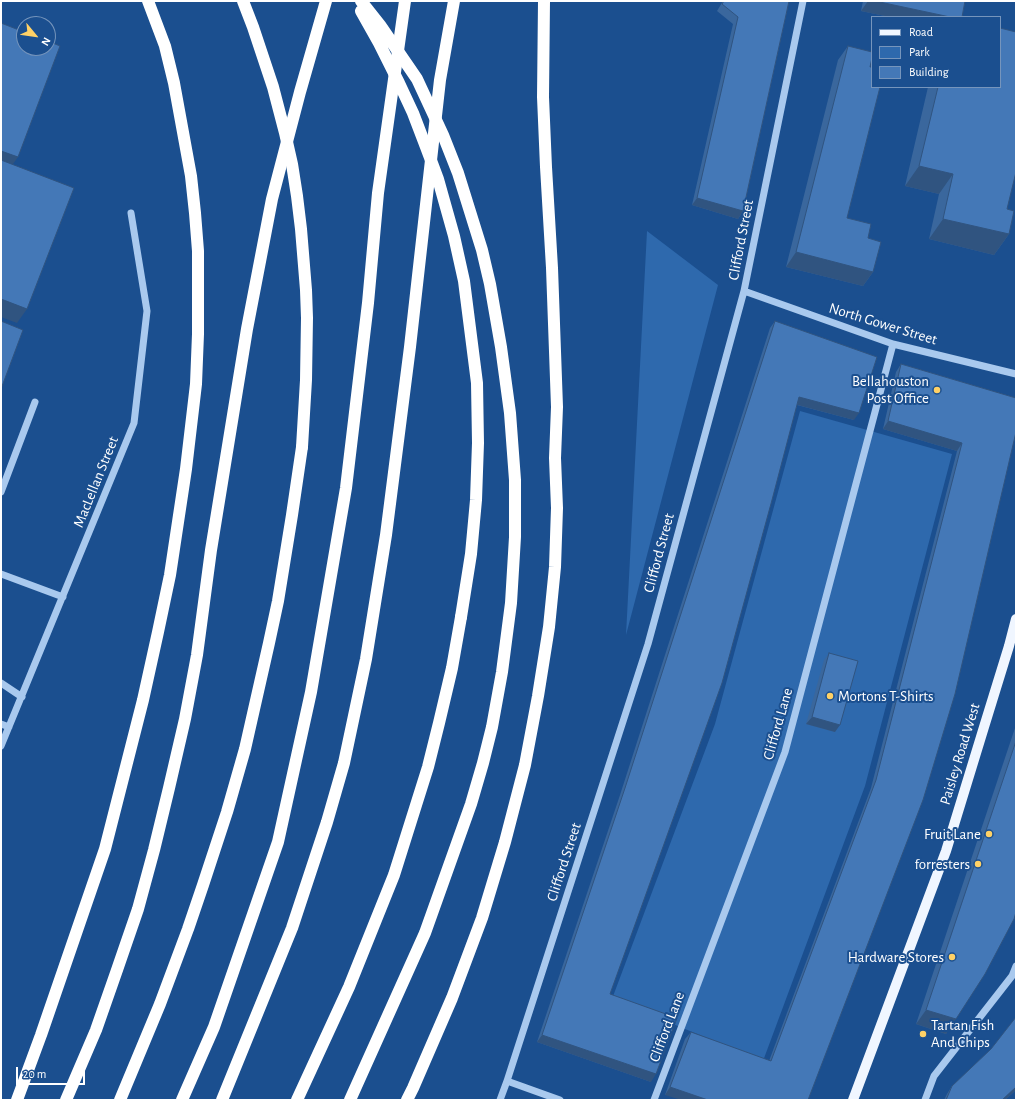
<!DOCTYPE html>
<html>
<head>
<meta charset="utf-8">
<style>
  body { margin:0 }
  #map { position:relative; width:1017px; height:1101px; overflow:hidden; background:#1b4f8f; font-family:"Alegreya Sans",sans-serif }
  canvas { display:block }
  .frame { position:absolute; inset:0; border:2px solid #fff; pointer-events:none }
  .legend { position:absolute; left:871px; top:16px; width:130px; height:72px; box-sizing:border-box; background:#1b4f8f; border:1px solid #7695bc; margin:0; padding:5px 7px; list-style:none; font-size:12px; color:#fff }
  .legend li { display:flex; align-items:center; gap:8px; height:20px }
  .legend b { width:20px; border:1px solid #7695bc }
  .north { position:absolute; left:16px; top:16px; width:40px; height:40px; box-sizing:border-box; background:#1b4f8f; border:1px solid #7695bc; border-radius:50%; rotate:119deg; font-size:11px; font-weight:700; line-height:16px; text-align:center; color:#fff }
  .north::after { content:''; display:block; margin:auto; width:14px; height:18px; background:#ffd166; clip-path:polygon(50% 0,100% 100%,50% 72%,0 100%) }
  .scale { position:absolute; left:16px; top:1067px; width:69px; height:18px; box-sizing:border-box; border:2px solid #fff; border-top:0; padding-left:5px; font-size:12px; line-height:14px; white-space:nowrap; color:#fff; -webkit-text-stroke:3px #1b4f8f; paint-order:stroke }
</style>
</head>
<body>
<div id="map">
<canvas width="1017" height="1101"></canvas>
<div class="frame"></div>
<ul class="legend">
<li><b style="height:5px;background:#f0f6ff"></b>Road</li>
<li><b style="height:11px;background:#2e69ad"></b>Park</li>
<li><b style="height:11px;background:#4478b7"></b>Building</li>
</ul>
<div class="north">N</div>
<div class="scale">20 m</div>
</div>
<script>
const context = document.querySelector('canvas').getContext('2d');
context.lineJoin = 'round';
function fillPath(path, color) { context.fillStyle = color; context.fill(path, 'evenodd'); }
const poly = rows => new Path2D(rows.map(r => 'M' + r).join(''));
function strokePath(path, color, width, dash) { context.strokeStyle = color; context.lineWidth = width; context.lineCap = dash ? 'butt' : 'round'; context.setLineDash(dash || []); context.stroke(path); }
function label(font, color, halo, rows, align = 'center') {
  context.font = font + ' "Alegreya Sans",sans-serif'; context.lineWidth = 4; context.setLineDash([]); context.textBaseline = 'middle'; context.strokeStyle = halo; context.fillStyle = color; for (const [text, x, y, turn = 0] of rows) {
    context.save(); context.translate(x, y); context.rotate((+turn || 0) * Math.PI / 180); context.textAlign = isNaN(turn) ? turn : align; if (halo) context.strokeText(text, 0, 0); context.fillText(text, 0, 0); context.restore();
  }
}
const green = poly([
  [647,231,718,285,626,635],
  [800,411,952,454,865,786,763,1061,612,999,715,724]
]);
const minor = poly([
  [744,291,893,344,1016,374],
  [1,492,35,402],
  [1,574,63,597],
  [1,683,22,697],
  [1,724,9,727],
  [1,746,134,423,147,311,131,213],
  [507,1081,560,1100],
  [500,1100,507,1081,648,644,744,291,803,1],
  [654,1100,785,752,893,344],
  [925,1100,934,1076,1012,976,1016,966]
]);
const major = poly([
  [853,1100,946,851,984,727,1009,646,1016,619]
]);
const highway = poly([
  [17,1100,41,1035,105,849,143,700,158,632,170,575,186,469,196,384,198,334,198,251,195,213,191,176,174,83,165,46,148,1],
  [66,1100,96,1030,117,970,138,909,154,850,169,788,185,719,197,655,211,550,247,329,272,199,300,92,326,1],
  [120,1100,160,1004,188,929,203,885,227,812,245,749,269,643,278,601,292,515,302,447],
  [182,1100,214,1027,278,842,311,692,346,488,368,303,378,193,405,1],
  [222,1100,292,928,327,822,344,763,366,659,386,535,410,347,440,80,454,1],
  [297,1100,349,987,394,875,428,767,439,723,452,668,461,617],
  [407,1100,413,1088,452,998,482,918,505,842,525,765,538,696,549,627,555,567,557,508,555,458,557,407,552,268,546,167,543,97,544,1]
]);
const highwayBridge = poly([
  [243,1,253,27,273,87,285,133,292,164,297,196,301,229,306,290,307,318,306,380,302,447],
  [361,11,379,43,399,83,413,113,426,147,438,179,454,236,464,281,477,383,478,443,476,500,471,554,461,617],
  [350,1100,425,933,471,804,483,763,492,727,502,672,511,603,515,537,515,480,510,413,501,347,490,284,482,250,458,173,443,135,417,79,380,25,361,1]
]);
const wall = poly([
  [723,1,789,1,743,211,738,219,692,205,733,24,717,11],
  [863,1,965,1,962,17,890,17,861,11],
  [848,46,870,67,847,218,868,238,873,272,863,286,786,267,838,60],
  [928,87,1000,87,1009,234,994,255,929,239,939,194,905,186],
  [775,321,854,420,797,405,610,994,651,1082,537,1042,620,795,770,328],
  [901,364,1016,398,808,1100,665,1095,685,1039,691,1032,769,1061,871,788,957,451,883,429,896,372],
  [829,653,835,732,806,724,824,660],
  [1016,725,1016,912,946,1034,916,1024],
  [952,1086,1016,1090,1005,1100,944,1100,947,1094]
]);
const shadedWall = poly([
  [868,1,875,1,950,17,890,17,861,11],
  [1,151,18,157,8,171,1,169],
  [919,166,953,174,939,194,905,186],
  [697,198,743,211,738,219,692,205],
  [943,219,1009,234,994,255,929,239],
  [796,252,873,272,863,286,786,267],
  [1,299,27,309,17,323,1,317],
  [799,397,859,413,854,420,794,404],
  [888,421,962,443,957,451,883,429],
  [812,717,840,725,835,732,806,724],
  [926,1010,956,1019,946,1034,916,1024],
  [542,1035,656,1074,651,1082,537,1042],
  [670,1087,708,1100,681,1100,665,1095],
  [1016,1087,1016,1090,1005,1100,1002,1100]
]);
const building = poly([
  [724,1,789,1,743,211,697,198,738,17,722,4,724,1],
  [875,1,965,1,962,17,950,17,875,1],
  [1,23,24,32,24,48,48,48,48,41,60,46,18,157,1,151,1,23],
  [1000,28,1016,32,1016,172,1007,209,1014,211,1009,234,943,219,953,174,919,166,938,87,1000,87,1000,28],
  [848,46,872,52,872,58,870,67,872,67,872,87,880,87,847,218,871,224,868,238,881,242,873,272,796,252,848,46],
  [1,160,74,188,27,309,1,299,1,160],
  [1,321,23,330,1,389,1,321],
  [775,321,877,357,859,413,799,397,772,500,722,683,610,994,677,1018,656,1074,542,1035,625,788,775,321],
  [901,364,1016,398,1016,432,955,694,923,800,808,1100,708,1100,670,1087,691,1032,771,1061,876,780,962,443,888,421,901,364],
  [829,653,858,661,840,725,812,717,829,653],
  [1016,741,1016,912,1014,919,985,974,956,1019,926,1010,1016,741],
  [1016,1017,1016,1087,1002,1100,946,1100,952,1086,991,1049,1016,1017]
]);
const markers = [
  [937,390,4,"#ffd166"],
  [830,696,4,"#ffd166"],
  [989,834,4,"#ffd166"],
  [978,864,4,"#ffd166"],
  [952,957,4,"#ffd166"],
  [923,1034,4,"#ffd166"]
];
const streetNames = [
  ["Clifford Street",741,240,-79],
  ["North Gower Street",883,324,17],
  ["MacLellan Street",96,482,-68],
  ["Clifford Street",659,553,-75],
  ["Clifford Lane",778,724,-74],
  ["Paisley Road West",960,754,-73],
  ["Clifford Street",564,862,-72],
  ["Clifford Lane",667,1027,-69]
];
const poiNames = [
  ["Bellahouston",929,381],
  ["Post Office",929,398],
  ["Mortons T-Shirts",838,696,"left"],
  ["Fruit Lane",981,834],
  ["forresters",970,864],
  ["Hardware Stores",944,957],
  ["Tartan Fish",931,1025,"left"],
  ["And Chips",931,1042,"left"]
];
fillPath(green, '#2e69ad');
strokePath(minor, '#a9c9ee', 7);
strokePath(major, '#f0f6ff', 10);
strokePath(highway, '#fff', 12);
strokePath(highwayBridge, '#fff', 12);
fillPath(wall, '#3a679d');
fillPath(shadedWall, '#305480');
fillPath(building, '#4478b7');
strokePath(building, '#305480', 1);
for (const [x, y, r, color] of markers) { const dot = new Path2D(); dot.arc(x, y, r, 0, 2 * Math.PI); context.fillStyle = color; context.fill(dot); strokePath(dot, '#1b4f8f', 1.5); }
label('15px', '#fff', '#1b4f8f', streetNames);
label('15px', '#fff', '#1b4f8f', poiNames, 'right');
</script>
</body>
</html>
